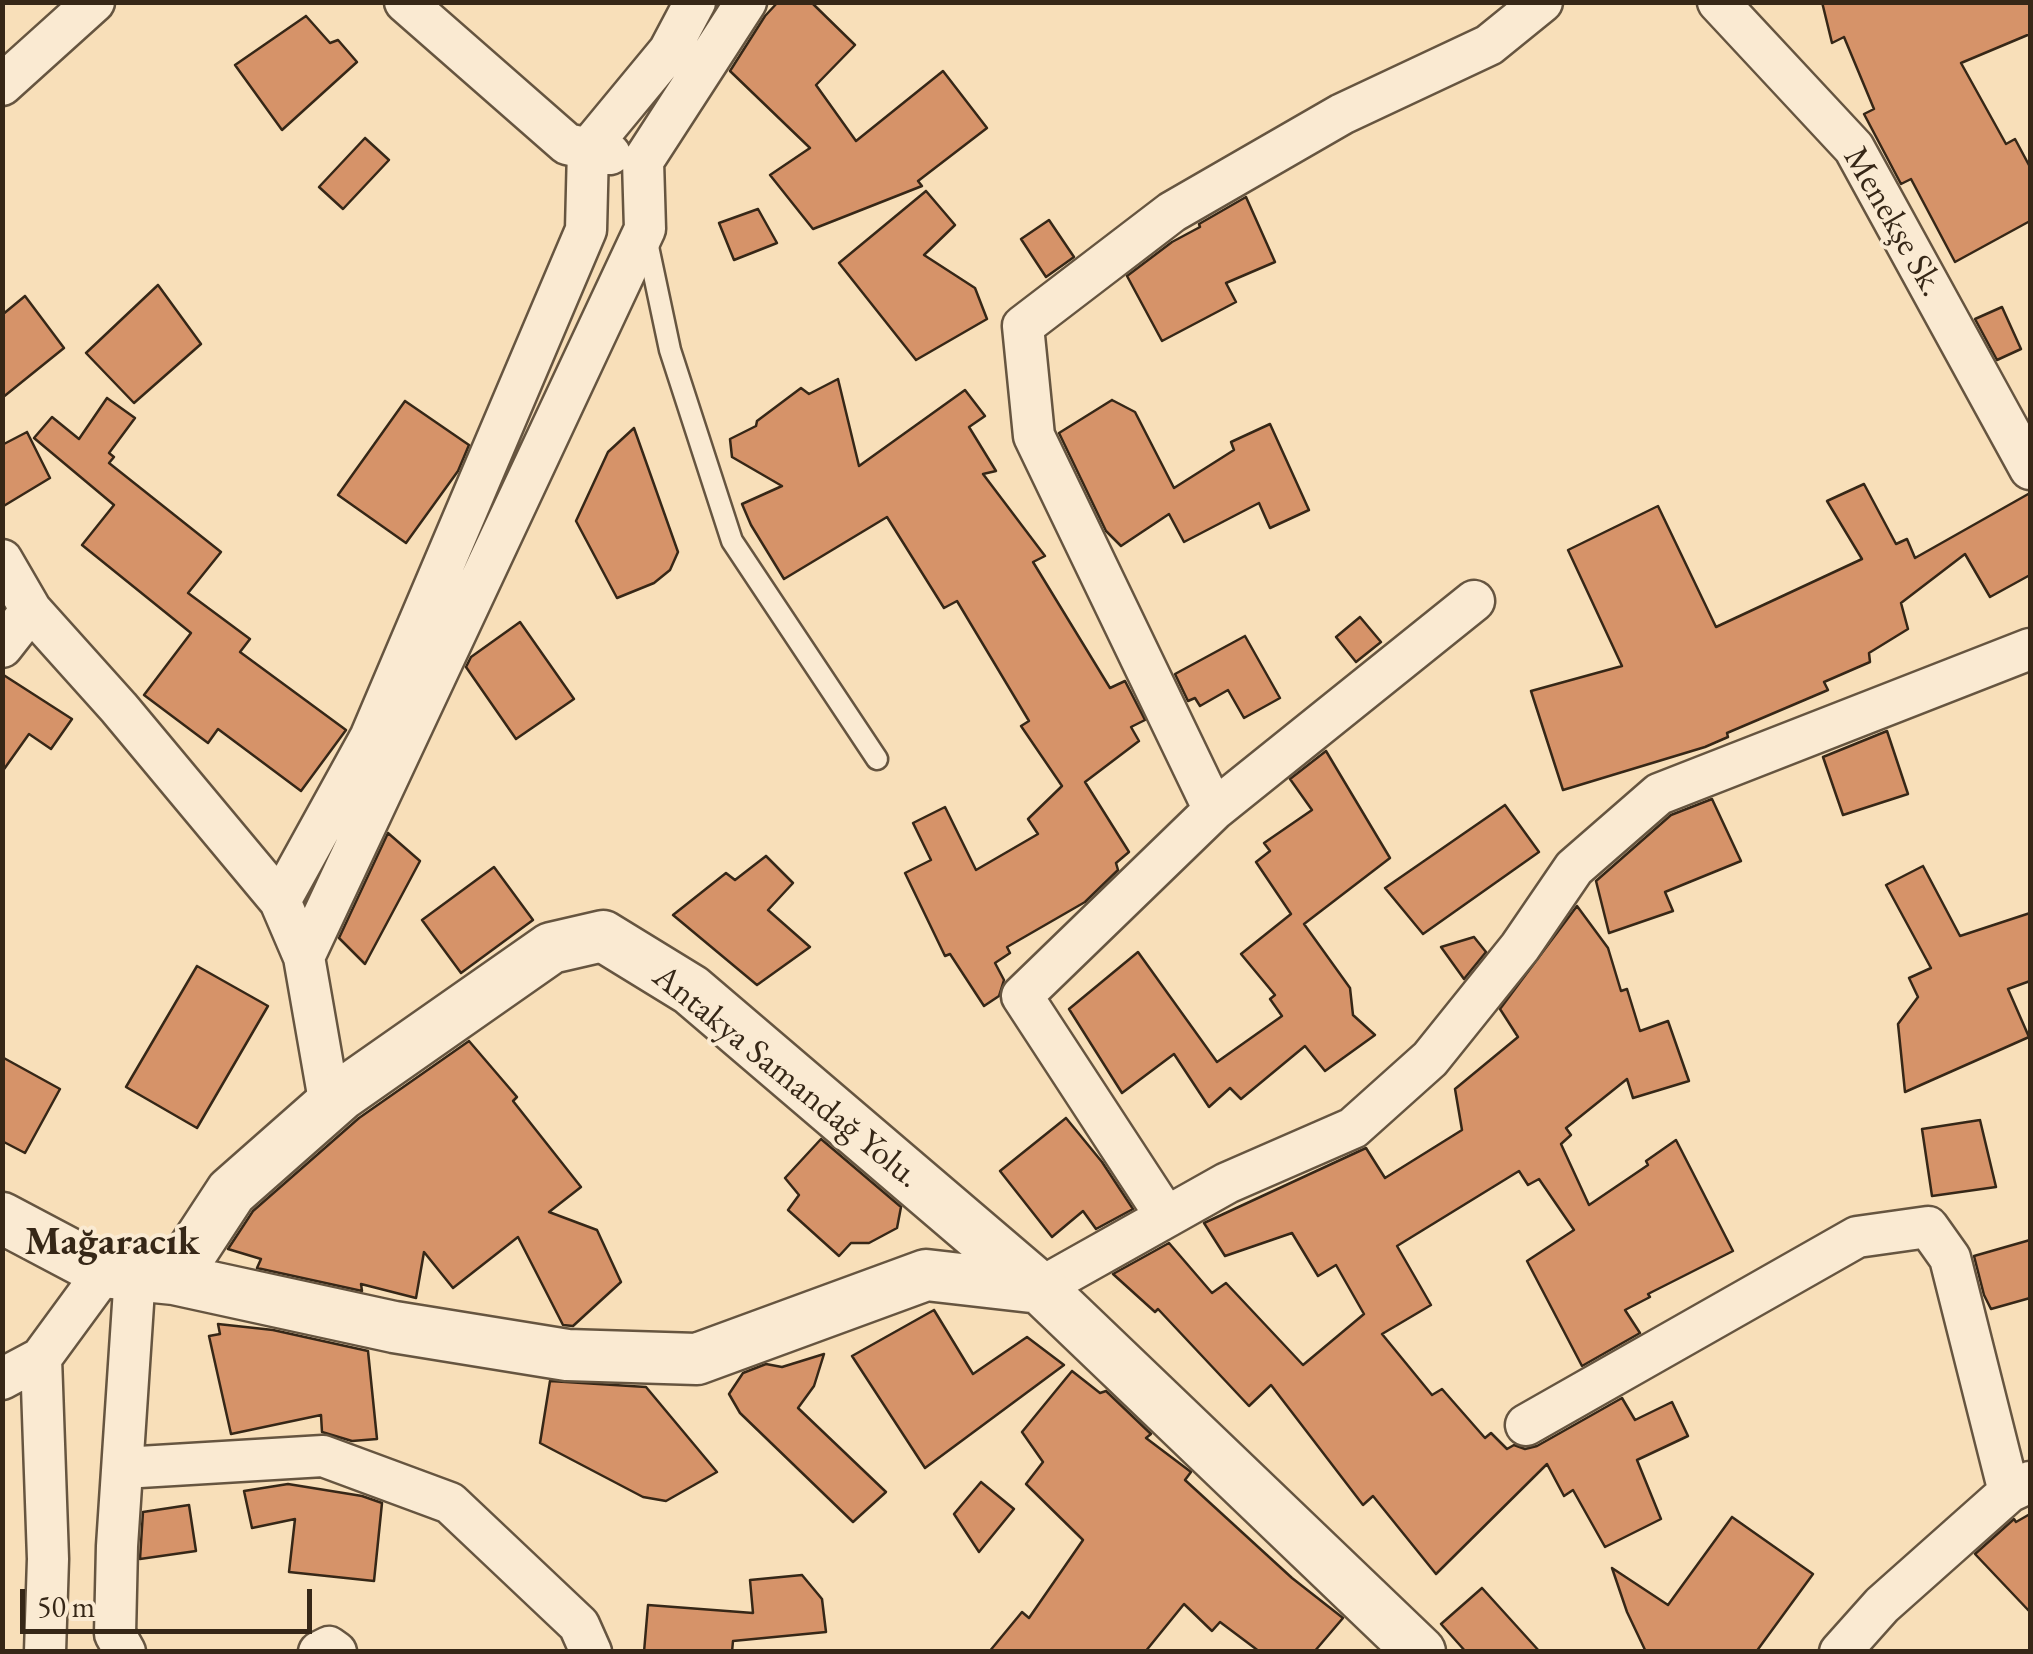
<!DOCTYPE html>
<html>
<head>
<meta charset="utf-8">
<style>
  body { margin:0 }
  #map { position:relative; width:2033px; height:1654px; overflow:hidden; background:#f8dfb9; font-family:"EB Garamond",serif }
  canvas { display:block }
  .frame { position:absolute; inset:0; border:5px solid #362717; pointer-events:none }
  .scale { position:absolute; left:20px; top:1589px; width:292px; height:45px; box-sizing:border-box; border:5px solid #362717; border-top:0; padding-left:12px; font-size:30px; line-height:35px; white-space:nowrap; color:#362717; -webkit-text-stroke:8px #faead2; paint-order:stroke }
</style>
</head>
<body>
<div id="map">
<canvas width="2033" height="1654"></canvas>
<div class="frame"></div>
<div class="scale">50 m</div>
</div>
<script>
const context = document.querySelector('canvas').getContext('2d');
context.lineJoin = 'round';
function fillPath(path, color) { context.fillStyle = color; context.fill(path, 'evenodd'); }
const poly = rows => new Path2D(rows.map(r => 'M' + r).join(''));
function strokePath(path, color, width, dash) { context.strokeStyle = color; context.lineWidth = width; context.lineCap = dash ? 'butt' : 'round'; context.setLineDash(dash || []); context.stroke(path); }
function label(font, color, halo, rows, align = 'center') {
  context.font = font + ' "EB Garamond",serif'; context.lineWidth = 8; context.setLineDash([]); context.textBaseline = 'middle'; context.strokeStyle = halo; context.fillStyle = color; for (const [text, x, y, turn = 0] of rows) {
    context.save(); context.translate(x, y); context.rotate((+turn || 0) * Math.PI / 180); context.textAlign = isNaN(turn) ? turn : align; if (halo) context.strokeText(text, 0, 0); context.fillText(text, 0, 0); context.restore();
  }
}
const building = poly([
  [778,2,811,2,855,45,816,85,856,141,943,71,987,128,918,181,922,186,813,229,770,175,810,148,730,71,765,16,778,2],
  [1822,2,2030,2,2030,34,1961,63,2006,144,2015,139,2030,167,2030,221,1955,262,1911,179,1901,184,1864,114,1874,109,1844,37,1832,43,1822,2],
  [306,16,330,43,338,40,357,62,282,130,235,65,306,16],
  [365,138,389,160,343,209,319,187,365,138],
  [926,191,955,225,924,255,975,288,987,319,916,360,839,263,926,191],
  [1246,197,1275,262,1226,283,1236,302,1162,341,1127,276,1172,242,1200,227,1199,224,1246,197],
  [758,209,777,243,734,260,719,223,758,209],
  [1049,220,1074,257,1046,277,1021,239,1049,220],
  [158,285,201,344,134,403,86,353,158,285],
  [25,296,64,348,2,398,2,315,25,296],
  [2002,307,2021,349,1997,360,1975,319,2002,307],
  [838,379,859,466,965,390,985,416,969,427,996,471,983,474,1045,556,1033,562,1110,688,1125,681,1145,720,1131,727,1139,741,1085,782,1129,852,1116,863,1118,870,1085,902,1007,947,1010,953,995,963,1004,980,999,996,984,1006,950,954,945,956,905,873,931,860,913,823,945,807,976,870,1038,834,1028,819,1062,786,1021,726,1029,721,957,601,944,608,887,517,784,579,751,525,742,504,782,486,732,457,730,439,756,426,757,421,801,388,809,394,838,379],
  [107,398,135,418,109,453,114,457,109,463,221,552,188,593,250,639,240,652,346,730,301,791,218,729,208,743,144,695,191,633,82,545,114,505,34,438,52,417,79,439,107,398],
  [1112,400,1135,412,1174,488,1234,450,1231,442,1270,424,1309,510,1270,528,1259,503,1184,542,1169,514,1121,546,1106,531,1059,433,1112,400],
  [405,401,469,445,458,471,406,543,338,495,405,401],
  [634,428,678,552,670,570,654,583,617,598,576,521,608,452,634,428],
  [27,432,50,478,2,507,2,445,27,432],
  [1864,484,1896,544,1907,539,1915,558,2030,493,2030,575,1990,597,1965,554,1901,603,1908,629,1869,653,1870,662,1824,682,1828,690,1727,733,1728,737,1705,747,1563,790,1531,691,1622,666,1568,550,1658,506,1716,627,1862,559,1827,501,1864,484],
  [1360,617,1381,642,1356,662,1336,637,1360,617],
  [520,622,574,699,516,739,466,667,471,657,520,622],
  [1245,636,1280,698,1244,718,1228,690,1200,706,1195,698,1188,701,1175,674,1245,636],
  [2,674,72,719,51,749,29,734,2,772,2,674],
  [1887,731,1908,794,1843,815,1823,757,1887,731],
  [1326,751,1390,858,1304,924,1350,988,1353,1015,1375,1035,1325,1071,1305,1046,1241,1099,1230,1088,1209,1107,1174,1054,1122,1093,1069,1009,1138,952,1217,1062,1282,1016,1270,999,1275,995,1241,954,1291,914,1256,862,1270,851,1264,843,1312,810,1290,779,1326,751],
  [1712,799,1741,861,1665,892,1673,911,1609,933,1596,881,1671,815,1712,799],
  [1505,805,1539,852,1423,934,1385,888,1505,805],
  [388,833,420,861,365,964,339,938,388,833],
  [766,856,793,883,768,910,810,947,757,985,673,915,726,873,735,880,766,856],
  [1923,866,1960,936,2030,913,2030,981,2008,989,2029,1037,1905,1092,1898,1024,1918,997,1909,978,1931,968,1886,885,1923,866],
  [494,867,533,920,461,973,422,920,494,867],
  [1577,906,1608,948,1621,991,1627,989,1640,1031,1668,1021,1689,1081,1633,1098,1627,1079,1566,1128,1571,1135,1561,1144,1589,1205,1648,1165,1646,1161,1676,1140,1733,1251,1648,1294,1650,1297,1625,1310,1640,1333,1582,1366,1527,1261,1574,1230,1539,1179,1528,1185,1519,1171,1397,1246,1431,1305,1382,1334,1432,1395,1442,1389,1485,1438,1491,1433,1507,1449,1514,1445,1525,1449,1537,1446,1622,1398,1635,1420,1672,1402,1688,1436,1637,1460,1661,1519,1605,1547,1573,1490,1564,1496,1547,1464,1436,1574,1373,1496,1363,1505,1271,1385,1249,1406,1158,1309,1155,1312,1113,1274,1169,1243,1212,1293,1226,1283,1303,1365,1364,1314,1336,1265,1318,1276,1292,1233,1225,1256,1204,1223,1366,1148,1385,1178,1462,1130,1455,1089,1518,1037,1500,1009,1577,906],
  [1474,937,1486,952,1464,979,1441,947,1474,937],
  [197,966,268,1006,197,1128,126,1087,197,966],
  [469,1041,517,1097,513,1101,581,1187,549,1212,597,1230,621,1282,573,1326,563,1325,518,1237,453,1288,424,1252,416,1298,361,1284,362,1291,257,1268,261,1259,228,1249,253,1211,359,1118,469,1041],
  [2,1057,60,1089,25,1153,2,1141,2,1057],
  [1066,1118,1102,1162,1133,1209,1096,1229,1083,1211,1052,1237,1000,1171,1066,1118],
  [1980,1120,1996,1187,1932,1196,1922,1129,1980,1120],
  [821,1139,901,1207,897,1228,869,1243,851,1243,839,1256,788,1210,799,1195,785,1178,821,1139],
  [2030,1240,2030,1298,1991,1309,1984,1295,1974,1256,2030,1240],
  [934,1310,973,1374,1027,1337,1064,1365,925,1468,852,1356,934,1310],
  [218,1324,273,1330,368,1351,377,1439,352,1441,322,1432,321,1415,231,1434,209,1336,220,1334,218,1324],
  [824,1354,814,1386,798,1408,886,1492,853,1522,740,1413,729,1394,743,1373,766,1364,782,1367,824,1354],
  [1072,1371,1100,1393,1106,1391,1151,1434,1146,1438,1191,1472,1185,1480,1292,1578,1343,1618,1314,1652,1260,1652,1220,1622,1212,1631,1184,1604,1145,1652,989,1652,1022,1612,1029,1618,1083,1540,1026,1484,1043,1462,1022,1432,1072,1371],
  [550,1381,646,1387,717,1472,666,1501,643,1497,540,1443,550,1381],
  [981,1482,1014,1509,979,1552,954,1514,981,1482],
  [288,1484,362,1496,382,1503,374,1581,289,1572,295,1519,252,1528,244,1491,288,1484],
  [189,1505,196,1551,140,1559,143,1512,189,1505],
  [2030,1514,2030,1612,1975,1554,2014,1519,2016,1522,2030,1514],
  [1732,1517,1813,1574,1756,1652,1646,1652,1627,1612,1612,1568,1668,1605,1732,1517],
  [802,1575,822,1599,826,1632,733,1641,732,1652,644,1652,648,1605,753,1613,750,1580,802,1575],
  [1482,1588,1540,1652,1466,1652,1441,1624,1482,1588]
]);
const service = poly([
  [646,237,670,350,732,541,877,759]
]);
const minor = poly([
  [405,2,567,144,610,154],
  [1718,2,1854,148,2030,469],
  [2,85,94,2],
  [2,560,31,610,119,708,280,901,304,957,330,1106],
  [2,647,31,610],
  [1214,810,1474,601],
  [280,901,370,738,586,230,588,149,669,51,695,2],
  [304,957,645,229,643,161,746,2],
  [1165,1215,1022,996,1214,810,1034,436,1023,326,1172,212,1342,114,1489,45,1542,2],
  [1040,1288,1227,1183,1353,1128,1430,1059,1520,947,1574,868,1659,794,2030,649],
  [2,1379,41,1358],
  [1526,1425,1857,1237,1928,1227,1950,1258,2009,1492],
  [123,1468,323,1456,450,1503,579,1625,591,1652],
  [45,1652,48,1559,41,1358,104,1272],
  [125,1652,115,1634,117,1546,135,1274],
  [319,1652,329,1647,336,1652],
  [1840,1652,1882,1605,2009,1492,2030,1482]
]);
const tertiary = poly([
  [2,1218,104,1272,174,1279,231,1192,341,1095,551,948,603,936,691,990,1040,1288,1420,1652],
  [174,1279,394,1327,567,1355,697,1359,926,1275,1040,1288]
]);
const streetNames = [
  ["Menekşe Sk.",1893,222,60],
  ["Antakya Samandağ Yolu.",786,1077,39]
];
const quarterNames = [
  ["Mağaracık",112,1243]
];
fillPath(building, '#d69369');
strokePath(building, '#362717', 2.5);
strokePath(service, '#665540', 25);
strokePath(minor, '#665540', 45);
strokePath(tertiary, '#665540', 55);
strokePath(service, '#faead2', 20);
strokePath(minor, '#faead2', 40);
strokePath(tertiary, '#faead2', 50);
label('35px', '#362717', '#faead2', streetNames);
label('bold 40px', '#362717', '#faead2', quarterNames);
</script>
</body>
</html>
